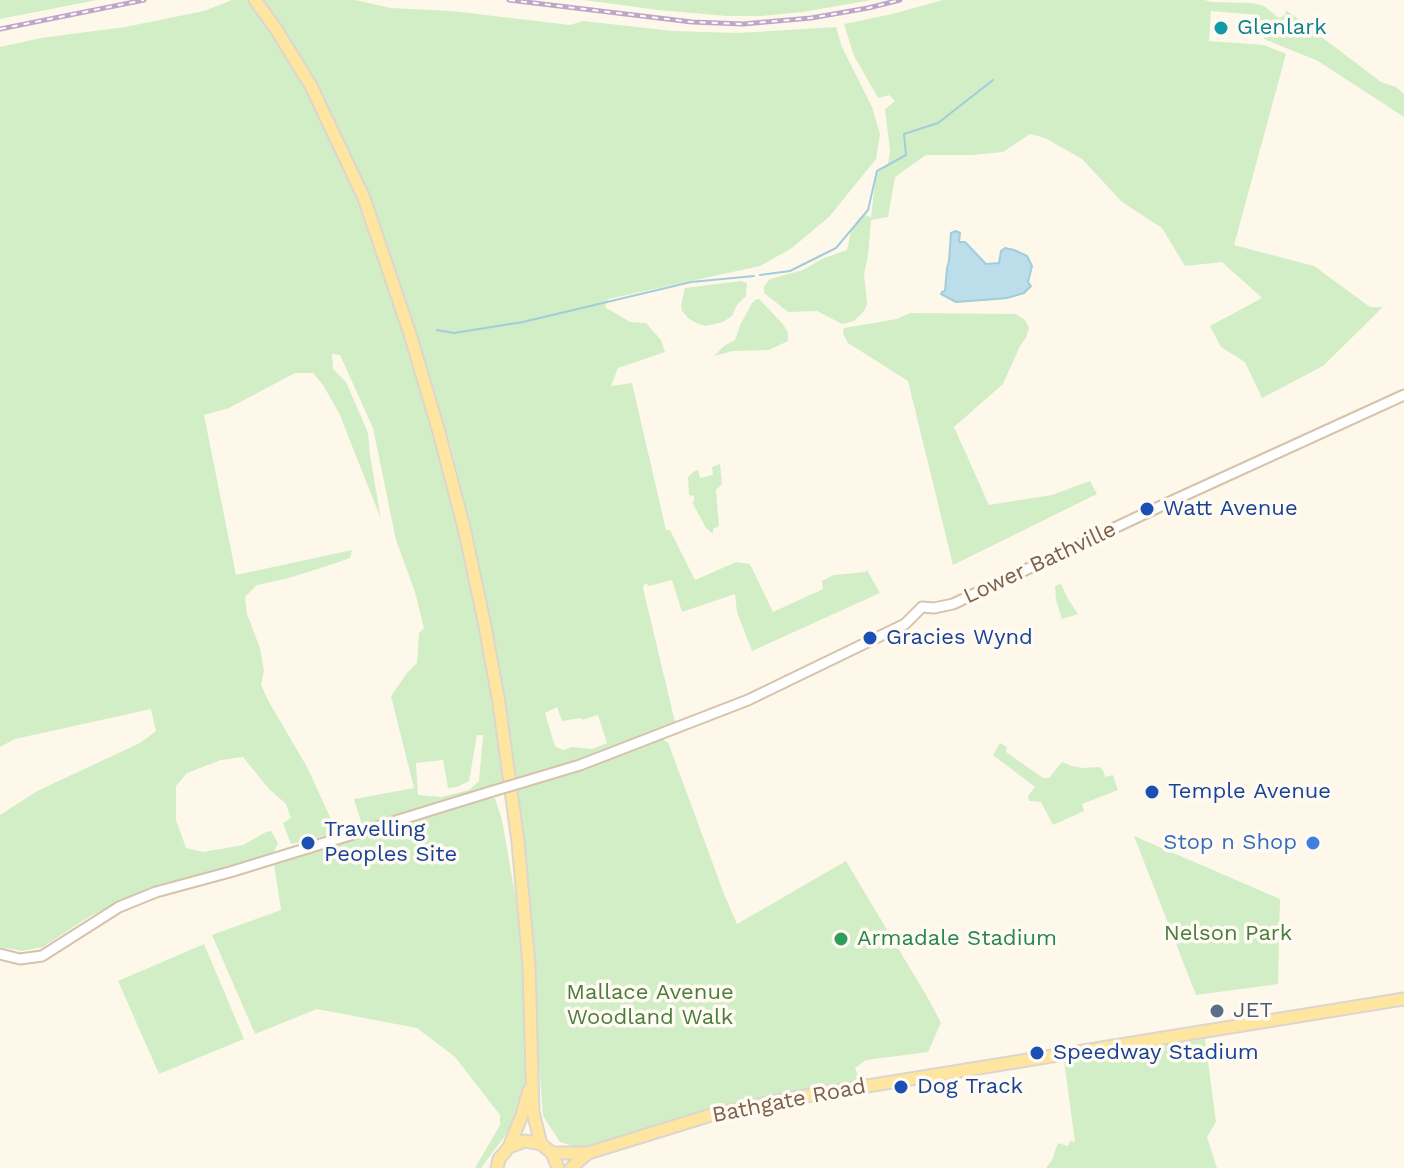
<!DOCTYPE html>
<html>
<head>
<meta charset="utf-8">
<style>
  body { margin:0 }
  canvas { display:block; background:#fef8ea }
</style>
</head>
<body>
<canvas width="1404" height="1168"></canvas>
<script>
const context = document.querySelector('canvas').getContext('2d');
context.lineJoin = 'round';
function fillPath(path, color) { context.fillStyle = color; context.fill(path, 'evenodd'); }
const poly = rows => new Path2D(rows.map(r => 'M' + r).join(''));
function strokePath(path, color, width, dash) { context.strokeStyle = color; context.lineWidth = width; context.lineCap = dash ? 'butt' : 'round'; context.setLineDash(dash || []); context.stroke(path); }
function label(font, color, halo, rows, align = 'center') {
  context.font = font + ' "Work Sans",sans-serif'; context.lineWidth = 7; context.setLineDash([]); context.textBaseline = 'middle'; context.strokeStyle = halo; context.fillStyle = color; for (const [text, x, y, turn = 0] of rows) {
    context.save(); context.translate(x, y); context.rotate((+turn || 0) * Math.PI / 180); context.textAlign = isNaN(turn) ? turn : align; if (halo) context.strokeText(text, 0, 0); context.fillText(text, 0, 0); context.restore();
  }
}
const green = poly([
  [0,0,97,0,0,19],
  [232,0,251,0,271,28,296,71,317,110,356,193,381,259,426,402,462,541,485,653,504,782,362,825,354,799,414,788,391,696,407,673,417,663,419,633,424,628,415,592,396,540,373,428,340,355,332,354,333,369,346,382,368,433,370,455,381,519,339,413,323,385,313,373,295,373,229,408,204,415,236,575,352,550,350,558,336,563,289,578,257,585,245,597,247,614,260,648,264,671,261,685,269,702,307,767,337,832,303,842,291,844,283,823,291,818,286,804,269,789,243,757,221,760,187,773,176,786,176,820,186,848,203,852,243,845,266,832,271,831,278,843,274,852,238,864,149,888,90,916,43,947,22,951,0,947,0,815,37,791,140,743,156,731,151,709,15,739,0,747,0,47,41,38,125,27,204,11],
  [477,735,483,735,479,781,469,790,442,797,418,795,416,763,443,760,448,788,457,787,469,781],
  [264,0,355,0,391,8,452,11,570,25,583,21,673,31,738,33,836,27,842,47,872,107,880,134,876,159,829,217,792,248,760,266,608,299,605,307,630,322,646,323,661,340,665,352,618,368,611,386,632,383,666,530,670,530,695,580,736,562,750,564,773,612,823,589,822,581,834,575,865,572,867,570,880,593,752,651,737,612,735,594,682,612,672,580,649,586,645,583,643,588,675,722,610,749,516,780,506,711,482,581,452,451,409,309,366,190,343,137,301,58],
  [557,707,562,721,581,718,582,720,598,715,607,743,592,749,572,747,563,750,555,746,545,713],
  [584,0,872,0,803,12,762,16,727,16,658,10],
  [943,0,1205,0,1211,2,1253,3,1264,6,1279,18,1285,15,1286,10,1381,82,1396,87,1404,94,1404,117,1318,61,1264,39,1265,27,1257,15,1211,11,1209,41,1264,45,1286,54,1234,245,1314,266,1370,307,1383,307,1323,366,1262,398,1245,362,1221,347,1210,326,1262,298,1222,262,1185,266,1162,228,1122,202,1082,159,1045,138,1030,134,1003,152,973,155,926,155,895,177,888,217,871,220,868,256,864,274,867,304,864,311,854,321,842,324,817,311,788,312,764,293,764,286,770,279,803,270,824,258,847,250,851,232,859,218,867,215,871,218,876,174,888,165,890,151,885,109,895,101,889,95,879,98,877,96,854,56,844,24,892,14],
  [741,281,747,283,746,296,737,305,732,316,723,322,706,326,698,324,688,318,682,311,681,306,685,288],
  [757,299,759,299,782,323,788,332,788,341,769,350,733,351,714,356,724,346,735,340,740,325,752,303],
  [910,313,1016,314,1025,320,1029,328,1026,338,1020,346,1003,384,954,427,989,505,1052,495,1090,481,1097,494,953,565,908,381,848,343,843,334,844,328,897,319],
  [720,464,722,484,716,490,719,526,713,529,713,534,706,528,692,502,694,501,694,496,689,495,688,477,693,472,698,470,700,478,713,475,712,467],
  [1061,584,1068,599,1078,614,1062,619,1056,600,1055,586],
  [662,733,665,741,668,742,724,894,737,924,846,861,929,1000,941,1023,928,1052,866,1060,855,1068,860,1080,855,1083,720,1106,581,1149,560,1142,543,1116,518,789],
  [1000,743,1007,747,1006,752,1043,778,1049,778,1062,762,1072,766,1083,768,1099,767,1103,770,1105,777,1113,775,1118,790,1082,804,1084,811,1053,825,1041,802,1029,801,1028,796,1035,787,993,755],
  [495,798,502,820,520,923,525,995,527,1056,525,1083,511,1128,481,1168,475,1168,500,1125,500,1115,455,1057,417,1028,317,1009,255,1034,212,935,281,910,274,864,282,860,479,800],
  [1134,836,1280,899,1278,984,1196,995],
  [204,944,244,1039,159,1074,118,981],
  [1205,1039,1216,1122,1207,1137,1217,1168,1046,1168,1052,1160,1058,1143,1068,1146,1070,1141,1075,1142,1064,1061]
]);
const water = poly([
  [956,231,960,233,959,242,965,242,986,264,999,263,1001,251,1005,248,1014,250,1027,256,1032,266,1028,282,1031,286,1024,293,1007,298,983,300,956,302,941,294,942,292,945,291,947,268,949,261,951,233,956,231]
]);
const stream = poly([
  [760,275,790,271,836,248,868,210,877,171,906,155,904,134,938,123,993,80],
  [437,330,454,333,523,322,691,282,754,276]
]);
const secondary = poly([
  [520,783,580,765,748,700,905,624,922,607,934,608,953,604,1161,506,1404,395],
  [0,954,20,959,42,956,119,907,156,892,230,872,493,791]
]);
const primary = poly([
  [255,0,276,29,311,86,364,198,410,334,439,432,465,532,485,626,499,703,518,842,529,965,533,1112,541,1144],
  [509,1147,522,1115,529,1090],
  [552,1153,588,1153,711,1115,781,1100,1404,999],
  [497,1168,499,1159,509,1147,525,1141,541,1144,552,1153,558,1168],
  [571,1168,588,1153]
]);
const rail = poly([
  [509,0,692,22,743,24,811,18,868,8,900,0],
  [0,29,144,0]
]);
const secondaryBridge = poly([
  [493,791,520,783]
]);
const markers = [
  [1221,28,8,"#0f9aa8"],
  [1147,509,8,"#1a4fb4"],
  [870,638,8,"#1a4fb4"],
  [1152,792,8,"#1a4fb4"],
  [308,843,8,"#1a4fb4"],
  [1313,843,8,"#3f7fe0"],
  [841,939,8,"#2e9e5b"],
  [1217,1011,8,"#5c6f8a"],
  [1037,1053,8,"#1a4fb4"],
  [901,1087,8,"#1a4fb4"]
];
const cultureNames = [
  ["Glenlark",1237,28]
];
const transitNames = [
  ["Watt Avenue",1163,509],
  ["Gracies Wynd",886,638],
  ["Temple Avenue",1168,792],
  ["Travelling",324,830],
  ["Peoples Site",324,855],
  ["Speedway Stadium",1053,1053],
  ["Dog Track",917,1087]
];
const streetNames = [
  ["Lower Bathville",1040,563,-25],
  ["Bathgate Road",789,1101,-11]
];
const shopNames = [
  ["Stop n Shop",1297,843]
];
const parkNames = [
  ["Nelson Park",1228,934],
  ["Mallace Avenue",650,993],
  ["Woodland Walk",650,1018]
];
const leisureNames = [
  ["Armadale Stadium",857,939]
];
const serviceNames = [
  ["JET",1233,1011]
];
fillPath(green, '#d2eec7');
fillPath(water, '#bcdeea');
strokePath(water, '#a2cddc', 2);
strokePath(stream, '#a2cddc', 2);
strokePath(secondary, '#d6c3ac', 13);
strokePath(primary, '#ddd6d0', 15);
strokePath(secondary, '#fff', 9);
strokePath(primary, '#ffe6a0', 11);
strokePath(rail, '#bda6ca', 5);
strokePath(rail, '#fffbf2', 2, [6]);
strokePath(secondaryBridge, '#d6c3ac', 13, []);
strokePath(secondaryBridge, '#fff', 9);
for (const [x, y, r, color] of markers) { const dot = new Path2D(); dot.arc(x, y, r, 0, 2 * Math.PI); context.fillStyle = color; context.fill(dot); strokePath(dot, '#fffbf2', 3); }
label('22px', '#0d838f', '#fffbf2', cultureNames, 'left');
label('22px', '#164399', '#fffbf2', transitNames, 'left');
label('22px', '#7c614a', '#fffbf2', streetNames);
label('22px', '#366cbe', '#fffbf2', shopNames, 'right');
label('22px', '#4a7c3e', '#fffbf2', parkNames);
label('22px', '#27864d', '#fffbf2', leisureNames, 'left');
label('22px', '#4e5e75', '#fffbf2', serviceNames, 'left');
</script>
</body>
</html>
